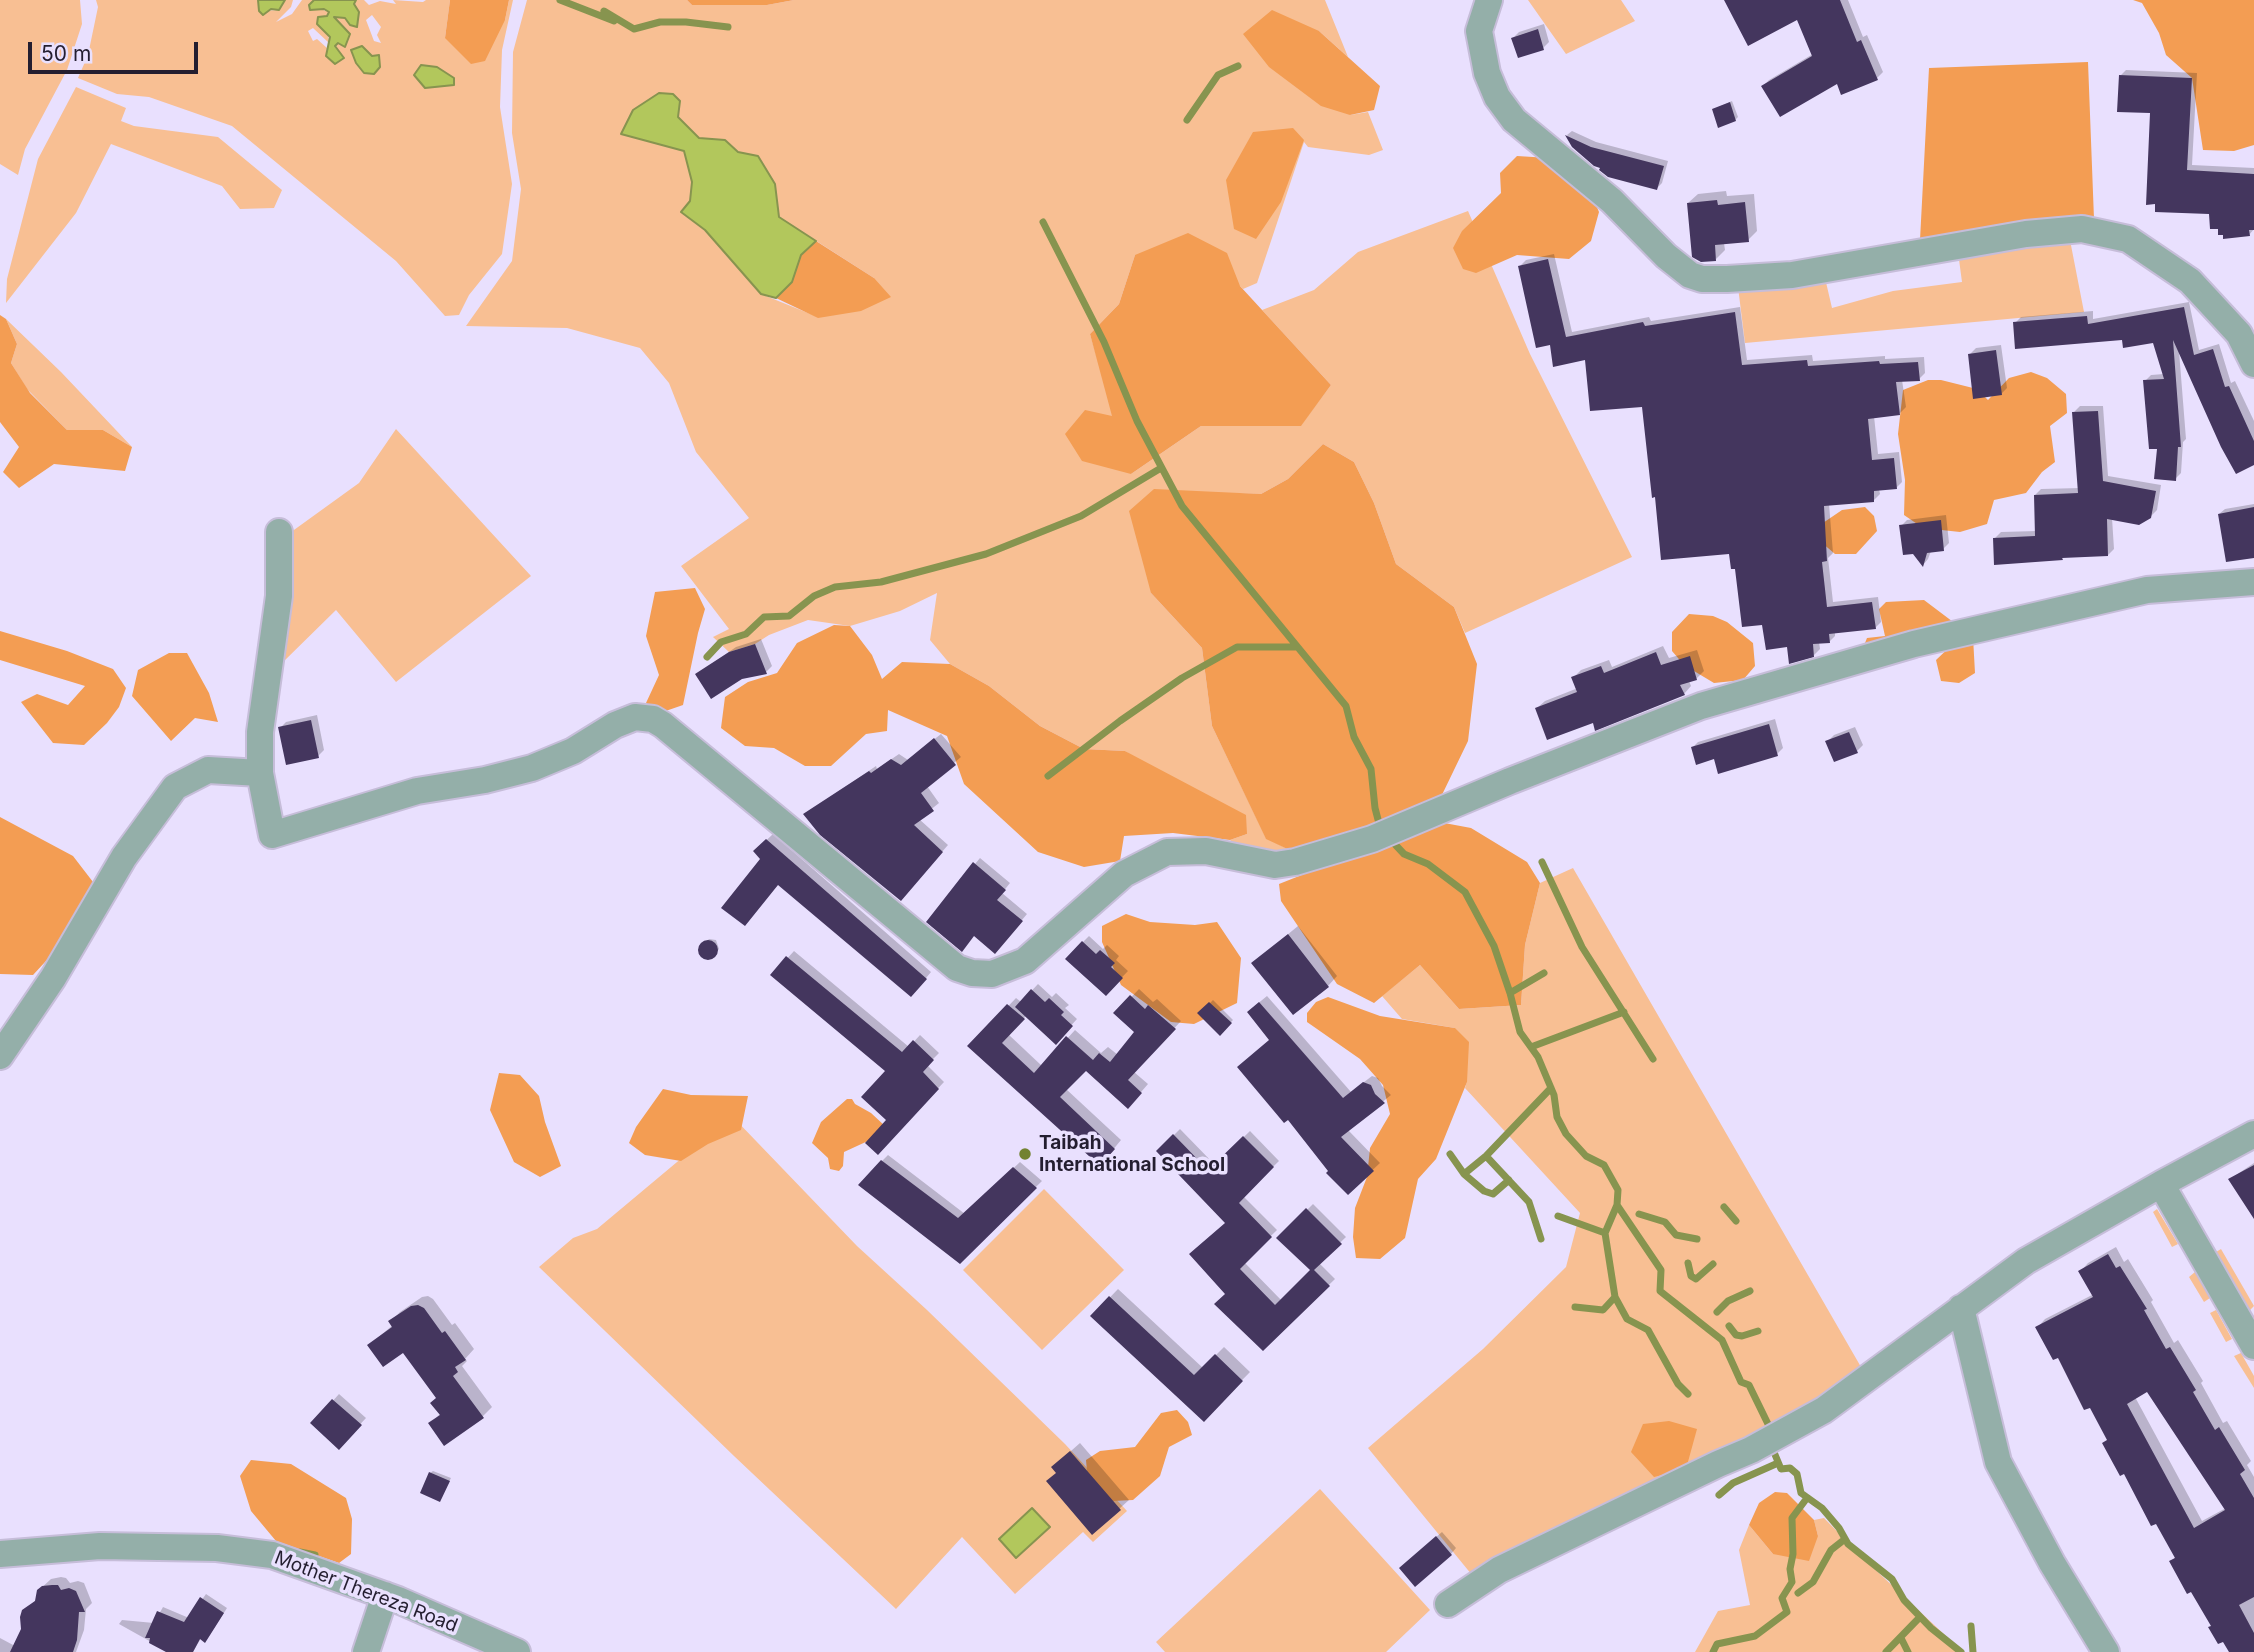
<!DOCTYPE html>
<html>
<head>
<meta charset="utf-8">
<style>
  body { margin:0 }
  #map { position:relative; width:2254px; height:1652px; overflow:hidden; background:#e9e0fe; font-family:Inter,sans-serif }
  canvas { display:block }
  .scale { position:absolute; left:28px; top:42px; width:170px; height:32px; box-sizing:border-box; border:4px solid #241e30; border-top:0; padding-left:9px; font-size:21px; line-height:24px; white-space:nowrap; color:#241e30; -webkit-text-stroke:5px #e9e0fe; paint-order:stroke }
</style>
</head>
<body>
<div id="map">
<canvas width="2254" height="1652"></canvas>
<div class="scale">50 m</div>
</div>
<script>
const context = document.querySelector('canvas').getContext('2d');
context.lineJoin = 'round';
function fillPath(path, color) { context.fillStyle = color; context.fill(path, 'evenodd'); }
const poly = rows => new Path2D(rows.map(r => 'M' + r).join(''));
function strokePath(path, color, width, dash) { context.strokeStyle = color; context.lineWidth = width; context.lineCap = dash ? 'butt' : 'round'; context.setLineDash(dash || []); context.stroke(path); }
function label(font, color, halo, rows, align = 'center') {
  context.font = font + ' Inter,sans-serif'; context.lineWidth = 7; context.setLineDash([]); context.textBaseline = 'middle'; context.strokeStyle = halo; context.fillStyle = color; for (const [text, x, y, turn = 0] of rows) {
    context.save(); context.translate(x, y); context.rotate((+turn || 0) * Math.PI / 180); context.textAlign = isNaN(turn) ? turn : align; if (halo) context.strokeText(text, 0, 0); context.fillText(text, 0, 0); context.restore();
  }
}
const green = poly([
  [0,0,80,0,82,24,67,70,25,149,18,175,0,164],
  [96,0,258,0,259,11,279,10,285,0,293,0,291,7,276,22,292,14,302,0,314,0,309,5,329,12,327,16,329,43,313,28,308,31,313,41,317,39,327,48,326,56,338,43,333,17,345,18,350,25,356,0,364,0,369,5,380,1,396,4,393,0,423,2,426,0,450,0,445,38,505,20,509,0,513,0,502,50,500,107,512,184,502,254,469,295,459,315,445,316,396,261,232,126,149,97,117,94,78,78,88,55,98,7],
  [372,15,381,27,377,35,381,43,374,41,366,20],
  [414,75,454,85,425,88],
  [527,0,687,0,692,5,767,5,794,0,1325,0,1348,57,1319,31,1350,115,1368,112,1383,150,1369,155,1308,147,1304,142,1257,283,1243,289,1240,286,1135,255,1119,304,1090,334,1131,474,1201,426,1301,425,1331,385,1262,310,1314,290,1358,252,1468,211,1530,354,1632,557,1465,633,1454,607,1396,564,1374,503,1354,462,1323,444,1288,479,1261,494,1219,493,1151,593,1202,648,1212,726,1266,838,1296,853,1236,846,1230,840,1247,834,1125,751,1084,749,1040,726,989,686,950,664,930,640,937,593,900,611,850,626,808,620,769,635,755,644,729,652,713,637,729,629,681,566,749,518,696,452,669,383,640,348,567,328,466,326,512,261,521,189,512,133,513,52],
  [673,94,679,101,678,117,699,138,725,140,738,152,758,156,775,184,779,217,874,278,818,317,761,294,705,230,682,213,690,201,692,182],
  [1528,0,1621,0,1635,21,1566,54],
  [76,87,126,108,121,121,134,126,218,137,282,190,274,208,240,209,222,186,111,144,76,213,6,303,7,279,38,159],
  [2069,235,2084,312,1745,343,1738,287,1825,278,1832,308,1893,291,1962,282,1958,252],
  [6,319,61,372,132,447,103,430,67,430,27,389,11,363,17,344],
  [396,429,531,576,396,682,336,610,280,665,287,535,359,483],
  [1573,868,1861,1367,1826,1399,1472,1575,1368,1448,1483,1349,1566,1267,1580,1213,1465,1088,1467,1081,1455,1028,1402,1019,1382,996,1420,965,1459,1009,1521,1005,1525,945,1540,883],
  [732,1116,857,1246,927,1310,1065,1444,1127,1511,1093,1542,1083,1532,1015,1594,962,1537,896,1609,734,1456,539,1267,573,1238,597,1229],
  [1044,1189,1124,1270,1042,1350,963,1270],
  [2157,1209,2178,1244,2172,1247,2153,1212],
  [2221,1249,2254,1306,2248,1312,2216,1252],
  [2195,1272,2210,1298,2204,1302,2189,1277],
  [2216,1310,2232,1339,2226,1342,2210,1313],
  [2241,1353,2254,1376,2254,1388,2234,1356],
  [1320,1489,1430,1610,1386,1652,1165,1652,1156,1642],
  [1824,1518,1866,1561,1963,1652,1695,1652,1718,1611,1750,1605,1739,1550,1749,1525,1773,1554,1818,1536,1814,1520]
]);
const forest = poly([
  [450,0,509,0,505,20,485,61,471,64,445,38],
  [687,0,794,0,767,5,692,5],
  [2133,0,2254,0,2254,145,2234,151,2203,150,2192,78,2166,55,2159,33,2142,3],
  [1272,10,1319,31,1380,86,1374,110,1350,115,1321,106,1269,67,1243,34],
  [2088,62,2094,219,1920,240,1929,68],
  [1293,128,1304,140,1281,202,1256,239,1234,229,1226,180,1253,132],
  [1517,156,1549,158,1588,186,1599,212,1591,241,1569,259,1517,255,1476,273,1463,269,1453,248,1462,231,1501,193,1500,173],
  [1188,233,1227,253,1240,286,1331,385,1301,426,1201,426,1131,474,1082,461,1065,434,1085,410,1112,416,1090,334,1119,304,1135,255],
  [816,241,874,278,891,297,861,311,818,318,776,298,792,282,801,255],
  [0,315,6,319,17,344,11,363,30,393,67,430,103,430,132,447,125,471,54,464,19,488,3,472,19,447,0,422],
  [2031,372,2047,378,2066,394,2067,413,2050,426,2055,462,2042,472,2026,493,1994,500,1987,524,1960,532,1923,528,1904,515,1905,480,1898,434,1903,390,1928,380,1941,380,1977,389,1988,400,2009,378],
  [1323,444,1354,462,1374,503,1396,564,1454,607,1477,664,1468,741,1439,801,1296,853,1266,839,1212,726,1202,648,1151,593,1129,511,1154,489,1261,494,1288,479],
  [1865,507,1874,516,1877,531,1856,554,1835,554,1821,542,1820,525,1842,510],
  [695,588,705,609,698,633,683,705,657,714,646,703,659,675,646,636,655,592],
  [1924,600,1973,637,1975,673,1959,683,1941,681,1936,660,1955,642,1863,648,1867,638,1885,636,1879,609,1886,602],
  [1689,614,1713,616,1727,622,1753,643,1755,666,1743,680,1714,683,1684,665,1672,651,1672,632],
  [834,625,850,626,872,655,882,679,902,662,950,664,989,686,1040,726,1084,749,1125,751,1246,815,1247,834,1230,840,1173,833,1124,836,1120,861,1084,867,1038,852,964,784,947,736,888,710,887,731,866,734,831,766,805,766,774,748,745,746,721,728,725,697,748,682,777,673,797,643],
  [0,631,67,651,113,669,126,688,119,707,107,723,84,745,53,743,21,702,37,694,68,705,85,686,0,660],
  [169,653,187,653,209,693,218,722,195,718,171,741,132,696,138,670],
  [0,817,73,856,93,882,58,948,33,975,0,974],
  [1439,822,1471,828,1527,862,1540,883,1525,945,1521,1005,1459,1009,1420,965,1374,1003,1337,984,1281,901,1279,884,1327,865,1354,859],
  [1126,914,1150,922,1195,925,1217,922,1241,958,1237,1003,1194,1024,1171,1022,1121,985,1102,942,1102,926],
  [1328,997,1380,1016,1455,1028,1469,1042,1467,1082,1436,1159,1418,1179,1405,1238,1380,1259,1356,1258,1353,1237,1355,1208,1367,1177,1370,1148,1390,1114,1383,1085,1360,1059,1307,1022,1307,1013,1316,1002],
  [499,1073,520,1075,539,1096,545,1122,561,1166,540,1177,514,1162,490,1110],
  [663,1089,691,1095,748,1096,741,1130,708,1144,681,1161,645,1155,629,1143,636,1127],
  [847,1099,852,1099,855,1104,871,1113,885,1126,883,1134,844,1152,843,1166,839,1171,830,1169,828,1158,812,1143,821,1122],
  [1177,1410,1188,1422,1192,1435,1169,1447,1160,1476,1133,1500,1113,1501,1088,1483,1086,1460,1100,1451,1135,1447,1161,1413],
  [1669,1421,1697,1429,1686,1469,1654,1477,1631,1452,1643,1424],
  [251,1460,291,1464,346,1498,352,1519,351,1554,339,1563,276,1541,251,1511,240,1476],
  [1775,1492,1787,1493,1814,1520,1818,1536,1809,1561,1773,1554,1749,1525,1759,1503]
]);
const water = poly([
  [258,0,285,0,279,10,271,9,263,15,259,11,258,0],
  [314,0,356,0,354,4,359,12,357,27,350,25,345,18,334,17,350,34,345,47,338,43,335,46,344,58,335,64,326,56,330,37,317,24,318,17,327,16,329,12,324,9,310,10,309,5,314,0],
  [362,46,372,56,379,55,380,67,374,74,364,73,356,63,351,50,362,46],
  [421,65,437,67,454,78,454,85,425,88,414,75,421,65],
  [659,93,673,94,680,101,678,117,699,138,725,140,738,152,758,156,775,184,779,217,816,241,801,255,792,282,776,298,761,294,705,230,681,212,690,201,692,182,684,151,621,134,633,110,659,93],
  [1032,1508,1050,1527,1016,1558,999,1539,1032,1508]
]);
const shadow = poly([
  [1733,0,1848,0,1863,37,1867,35,1883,72,1877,78,1763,86,1769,80,1813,54,1798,18],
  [1544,24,1549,42,1543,48,1513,38,1519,32],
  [2126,70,2197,73,2192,165,2254,168,2254,229,2249,235,2210,212,2152,111,2121,75],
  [1732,101,1738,117,1735,120,1714,109],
  [1572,131,1596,142,1668,161,1662,183,1657,188,1573,146,1567,135],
  [1726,191,1727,196,1754,194,1757,231,1748,240,1724,243,1725,250,1716,259,1688,203,1698,194],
  [1554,254,1572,332,1649,317,1651,321,1740,307,1747,360,1812,355,1813,361,1885,356,1885,359,1924,357,1925,373,1919,379,1902,380,1906,407,1900,413,1874,416,1878,454,1899,452,1902,482,1896,488,1879,489,1880,494,1874,500,1829,504,1833,553,1828,558,1833,602,1878,597,1881,622,1875,628,1835,632,1835,636,1829,642,1819,642,1820,649,1814,655,1788,645,1763,623,1730,552,1643,405,1587,358,1551,343,1520,266,1526,260],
  [2189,302,2199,350,2219,344,2231,383,2235,381,2254,421,2254,463,2179,351,2186,439,2183,442,2181,473,2175,479,2159,447,2145,381,2151,375,2164,374,2154,341,2015,323,2021,317,2093,311,2093,319],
  [2001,345,2007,388,2001,394,1970,354,1976,348],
  [2080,406,2103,406,2108,476,2161,485,2157,510,2150,517,2112,518,2114,549,2108,555,2065,556,2062,559,1995,538,2001,532,2037,531,2035,495,2041,489,2080,488,2074,412],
  [2254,504,2254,556,2219,514,2225,509],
  [1946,515,1949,543,1943,549,1931,551,1928,559,1923,565,1901,526,1907,520],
  [761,639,772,666,766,672,697,674,736,647],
  [1663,646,1669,658,1697,650,1704,671,1696,679,1689,681,1691,686,1684,694,1594,720,1537,708,1545,701,1578,688,1573,678,1581,670,1609,660,1612,667],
  [317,715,324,750,318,756,280,728,286,722],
  [1775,719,1783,748,1777,754,1719,771,1715,757,1693,747,1698,742],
  [1855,727,1863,745,1857,751,1828,741,1834,735],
  [941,734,961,757,927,786,939,803,919,819,948,845,906,893,805,814,876,766,877,769,899,754,908,760],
  [773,834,931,972,917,989,755,851],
  [980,858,1010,883,1002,893,1027,914,1001,945,975,864],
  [1298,926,1337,976,1328,986,1253,963],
  [1089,936,1103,949,1107,945,1119,956,1116,960,1128,971,1106,994,1067,958],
  [709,939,716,940,719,949,711,958,706,958,700,954,700,948],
  [794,951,909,1047,920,1035,939,1053,927,1065,944,1082,878,1152,888,1120,887,1070,772,975],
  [1038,984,1052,997,1056,993,1069,1005,1065,1008,1077,1019,1056,1042,1027,1015,1008,1034,1042,1066,1075,1030,1101,1053,1108,1047,1118,1055,1137,1032,1116,1013,1139,989,1153,1002,1157,999,1181,1021,1134,1072,1148,1084,1135,1099,1086,1069,1066,1089,1121,1140,1107,1157,970,1046,1016,998,1021,1002],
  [1267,996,1351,1092,1372,1076,1378,1078,1382,1086,1391,1095,1348,1130,1380,1163,1348,1193,1330,1171,1256,1005],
  [1213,1000,1233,1020,1220,1033,1200,1013],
  [1180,1129,1215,1165,1250,1131,1279,1161,1243,1196,1277,1230,1244,1262,1282,1301,1312,1270,1279,1238,1313,1204,1346,1237,1319,1263,1335,1279,1263,1349,1227,1294,1227,1223,1158,1151],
  [888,1155,965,1214,1020,1162,1042,1181,959,1262,882,1161],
  [2254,1163,2254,1216,2230,1179],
  [2116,1247,2124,1262,2128,1259,2153,1300,2151,1302,2174,1343,2178,1340,2203,1381,2201,1383,2223,1423,2227,1421,2251,1461,2247,1465,2254,1477,2254,1652,2231,1652,2212,1625,2172,1561,2176,1556,2090,1405,2038,1327,2045,1319,2094,1294,2081,1271,2088,1263],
  [2147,1389,2226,1508,2202,1521,2135,1397],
  [1118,1289,1203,1368,1224,1347,1250,1372,1204,1419,1093,1315],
  [428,1296,433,1299,452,1325,455,1323,474,1349,465,1359,467,1361,462,1366,492,1407,482,1417,431,1423,440,1414,438,1398,404,1350,369,1345,393,1325,390,1322,400,1312,422,1297],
  [339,1394,366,1418,339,1447,313,1423],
  [1080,1443,1129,1500,1119,1509,1058,1472,1063,1458],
  [433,1471,451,1478,440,1500,430,1473],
  [1442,1532,1456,1548,1451,1554,1407,1562],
  [61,1577,66,1578,70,1583,78,1581,84,1583,92,1603,86,1609,84,1630,76,1652,0,1652,0,1638,15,1646,23,1629,24,1611,37,1599,38,1591,51,1579],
  [206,1594,227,1608,209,1636,201,1638,193,1652,169,1652,119,1624,122,1620,154,1623,163,1607,189,1618]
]);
const stream = poly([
  [560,0,614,21,604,11,634,29,660,22,686,22,728,27],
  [1187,120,1218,75,1238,66],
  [1043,222,1104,342,1137,421,1182,506,1346,706,1354,737,1371,769,1375,808,1381,831],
  [707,657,721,642,746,634,764,617,789,616,814,596,835,587,881,582,986,554,1081,516,1161,468],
  [1048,776,1120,721,1182,678,1237,647,1297,647],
  [1390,839,1404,854,1428,864,1465,892,1494,946,1510,993,1520,1032,1538,1057,1554,1095,1557,1117,1566,1134,1586,1156,1604,1165,1618,1190,1617,1205,1661,1270,1660,1291,1722,1340,1741,1382,1749,1385,1768,1424,1770,1433],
  [1542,862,1582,947,1653,1059],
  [1510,993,1544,973],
  [1531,1047,1624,1012],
  [1450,1154,1464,1174,1484,1191,1493,1194,1509,1180],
  [1486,1156,1529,1202,1541,1239],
  [1464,1174,1486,1156,1551,1088],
  [1724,1207,1736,1221],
  [1639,1214,1665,1222,1676,1235,1697,1239],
  [1558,1216,1605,1233],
  [1688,1263,1691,1276,1696,1279,1713,1264],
  [1615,1297,1627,1319,1648,1330,1678,1384,1688,1394],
  [1575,1307,1603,1310,1615,1297,1605,1233,1617,1205],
  [1717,1312,1728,1301,1750,1291],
  [1729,1326,1736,1335,1742,1336,1758,1331],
  [1771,1445,1781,1469,1790,1468,1797,1474,1801,1493,1822,1508,1839,1528,1848,1544,1892,1579,1904,1600,1931,1628,1961,1652],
  [1719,1495,1733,1483,1778,1463],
  [300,1552,315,1555],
  [1798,1593,1813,1582,1831,1550,1845,1539],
  [1971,1626,1973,1652],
  [1901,1638,1908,1652],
  [1713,1652,1717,1644,1755,1636,1787,1612,1782,1598,1792,1582,1790,1569,1793,1554,1792,1518,1807,1498],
  [1886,1652,1920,1617]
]);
const building = poly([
  [1724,0,1840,0,1857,42,1861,40,1878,80,1841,95,1837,84,1780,117,1761,86,1812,56,1797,20,1748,46],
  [1538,29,1544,50,1518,58,1511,38],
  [2119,75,2192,78,2187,170,2254,174,2254,230,2249,230,2250,236,2223,239,2223,235,2218,235,2218,229,2210,229,2209,214,2155,212,2155,204,2146,205,2150,113,2117,112],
  [1730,102,1736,121,1718,128,1712,109],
  [1565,135,1591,147,1664,166,1657,190,1608,177,1599,170,1600,168,1594,166,1572,147],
  [1717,200,1718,205,1745,202,1749,242,1715,245,1716,261,1701,262,1692,257,1687,203],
  [1548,259,1566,337,1643,322,1645,326,1735,312,1742,365,1807,360,1808,366,1879,361,1880,364,1918,362,1920,381,1896,382,1900,415,1868,419,1872,460,1894,458,1897,489,1874,491,1874,502,1824,506,1827,561,1822,562,1827,607,1872,602,1876,629,1829,634,1830,643,1813,644,1814,657,1789,664,1787,647,1766,650,1762,625,1742,627,1735,569,1731,569,1729,554,1661,560,1655,497,1652,498,1642,407,1590,411,1585,360,1553,367,1550,345,1536,348,1518,266],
  [2184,307,2194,355,2213,349,2225,387,2229,386,2254,441,2254,465,2236,474,2221,447,2173,340,2181,447,2178,447,2176,481,2154,479,2157,449,2149,449,2143,380,2164,379,2153,343,2123,348,2122,340,2015,349,2013,322,2087,316,2088,324],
  [1996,350,2002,395,1973,399,1968,354],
  [2098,411,2103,481,2156,491,2151,518,2139,525,2107,519,2108,556,2062,558,2063,560,1994,565,1993,538,2035,536,2034,495,2078,493,2072,412],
  [2254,507,2254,558,2226,562,2218,514],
  [1941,520,1944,551,1927,553,1923,567,1913,554,1903,555,1899,525],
  [755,644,767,674,742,679,711,699,695,674,729,652],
  [1656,652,1661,665,1690,656,1697,680,1680,685,1685,695,1595,731,1593,723,1547,740,1535,708,1577,692,1571,677,1601,666,1604,673],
  [311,720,319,758,286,765,278,727],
  [1769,724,1778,756,1718,774,1714,759,1696,765,1691,747],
  [1849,732,1858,753,1834,762,1825,741],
  [934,738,956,765,921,793,934,811,914,825,943,852,901,901,820,835,803,814,869,771,871,773,891,759,901,765],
  [766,839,927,979,911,997,778,885,745,926,721,908,760,859,753,851],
  [973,862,1006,890,997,900,1023,921,995,954,974,936,962,952,926,922],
  [1288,934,1329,987,1293,1015,1251,963],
  '698 950a10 10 0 1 1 20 0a10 10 0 1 1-20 0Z',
  [1082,941,1096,954,1100,950,1115,963,1111,967,1123,978,1106,996,1065,959],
  [786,956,902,1052,913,1040,934,1060,923,1072,939,1089,878,1155,865,1143,886,1120,861,1097,885,1071,770,975],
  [1031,989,1045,1002,1049,998,1064,1012,1061,1015,1073,1026,1056,1045,1015,1007],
  [1130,995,1145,1009,1148,1005,1176,1029,1128,1080,1142,1093,1128,1109,1086,1071,1060,1097,1115,1149,1100,1166,967,1046,1007,1004,1025,1019,1002,1043,1034,1073,1066,1036,1093,1060,1099,1053,1110,1062,1134,1032,1113,1013],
  [1209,1002,1232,1023,1220,1036,1197,1013],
  [1259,1002,1343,1098,1363,1082,1371,1085,1375,1094,1385,1103,1341,1137,1374,1171,1348,1195,1326,1173,1328,1171,1288,1120,1284,1123,1237,1067,1269,1040,1247,1012],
  [1173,1134,1208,1170,1243,1136,1274,1167,1239,1203,1272,1237,1240,1269,1275,1305,1310,1270,1276,1238,1306,1208,1342,1244,1314,1270,1330,1286,1263,1351,1214,1304,1225,1294,1189,1254,1225,1223,1156,1151],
  [881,1160,958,1218,1013,1167,1037,1188,960,1264,858,1185],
  [2254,1165,2254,1219,2228,1179],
  [2108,1254,2116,1268,2120,1266,2147,1309,2144,1310,2166,1349,2170,1347,2196,1390,2193,1392,2215,1430,2219,1427,2245,1470,2240,1474,2254,1498,2254,1597,2239,1605,2254,1633,2254,1652,2229,1652,2223,1642,2218,1644,2208,1627,2211,1626,2191,1592,2187,1594,2169,1561,2175,1558,2156,1524,2151,1526,2124,1474,2120,1476,2102,1443,2107,1440,2090,1408,2084,1410,2058,1358,2053,1360,2035,1327,2093,1297,2078,1271],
  [2147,1392,2225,1510,2194,1528,2127,1404],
  [1109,1296,1194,1375,1215,1354,1243,1381,1204,1422,1090,1316],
  [418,1305,424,1308,442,1333,445,1331,466,1360,455,1367,458,1372,453,1376,484,1418,444,1446,428,1423,440,1415,430,1403,436,1398,403,1353,383,1367,367,1345,392,1327,388,1321,411,1306],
  [332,1399,362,1425,339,1450,310,1423],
  [1070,1451,1121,1510,1092,1535,1046,1481,1056,1473,1051,1467],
  [429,1472,450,1481,440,1502,420,1493],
  [1436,1536,1452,1555,1415,1587,1399,1568],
  [52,1585,58,1585,61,1590,69,1588,76,1591,85,1612,79,1612,77,1640,73,1652,10,1652,21,1629,20,1617,22,1610,35,1601,37,1590,42,1586],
  [200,1597,224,1613,205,1643,200,1639,193,1652,166,1652,149,1643,150,1638,145,1638,157,1611,184,1622]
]);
const minor = poly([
  [1489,0,1479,31,1487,73,1497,97,1514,120,1612,201,1666,256,1690,275,1702,279,1727,279,1792,275,2026,234,2082,229,2128,239,2190,281,2239,334,2254,364],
  [260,773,272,835,417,791,485,780,532,768,573,751,615,725,635,717,653,719,663,725,957,968,972,973,992,974,1025,961,1124,874,1167,852,1206,851,1275,865,1295,862,1372,839,1510,781,1701,706,1914,644,2147,590,2254,582],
  [0,1056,53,978,124,857,175,787,208,770,260,773,260,732,279,596,279,532],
  [2161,1184,2254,1346],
  [1961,1308,1998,1462,2052,1563,2106,1652],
  [0,1554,100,1546,217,1548,272,1555,398,1600,517,1652],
  [1448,1604,1499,1570,1718,1464,1751,1450,1824,1410,2026,1261,2161,1184,2254,1134],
  [366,1652,385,1595]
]);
const markers = [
  [1025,1154,7,"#738231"]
];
const poiNames = [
  ["Taibah",1039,1143],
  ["International School",1039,1165]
];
const streetNames = [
  ["Mother Thereza Road",366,1592,21]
];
fillPath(green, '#f8bf93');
fillPath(forest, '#f39d53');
fillPath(water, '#b2c75c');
strokePath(water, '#87944f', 2);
fillPath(shadow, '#0003');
strokePath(stream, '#87944f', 7);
fillPath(building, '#44365e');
strokePath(minor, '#c6bdd9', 30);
strokePath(minor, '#94afa9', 26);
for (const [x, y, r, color] of markers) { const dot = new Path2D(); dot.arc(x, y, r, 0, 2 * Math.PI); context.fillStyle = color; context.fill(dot); strokePath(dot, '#e9e0fe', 2.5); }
label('bold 19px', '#241e30', '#e9e0fe', poiNames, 'left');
label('19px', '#241e30', '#e9e0fe', streetNames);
</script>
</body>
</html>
